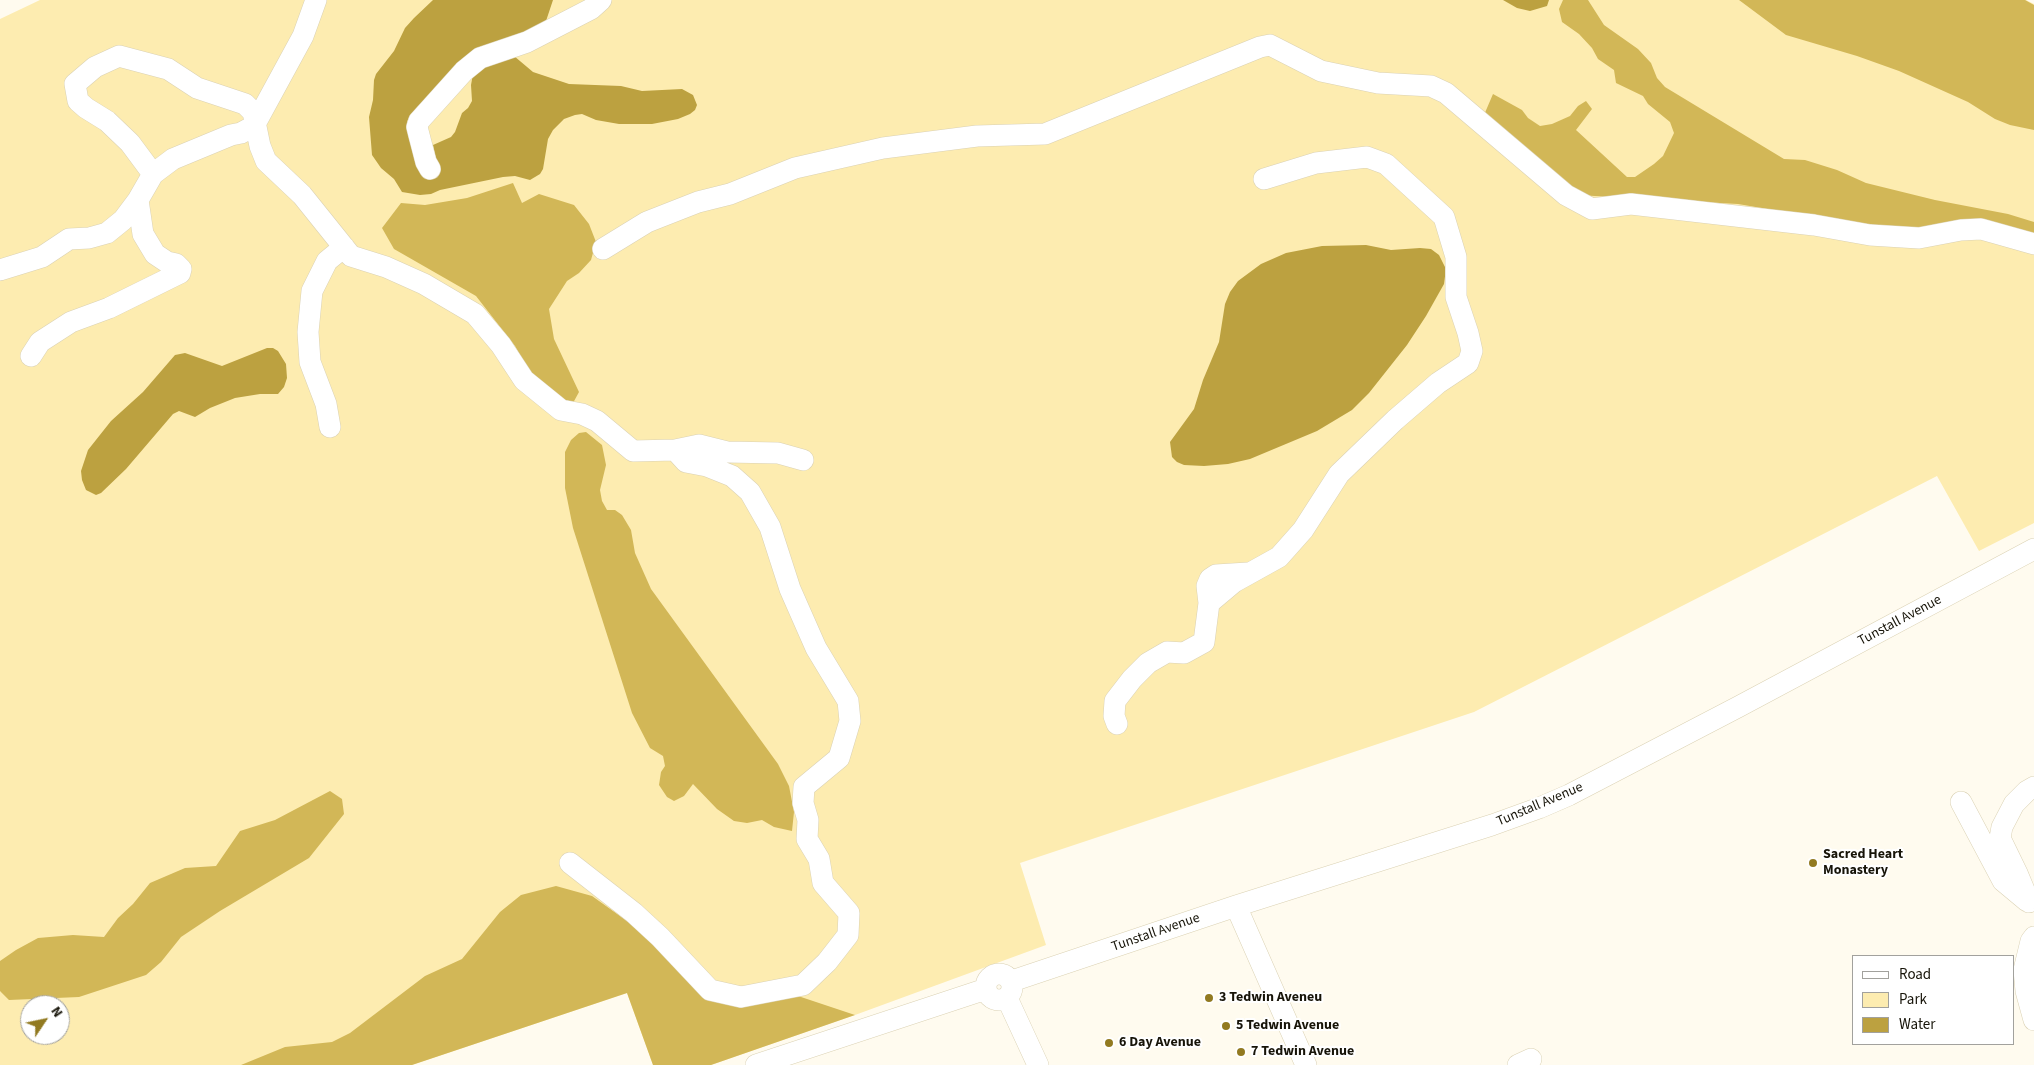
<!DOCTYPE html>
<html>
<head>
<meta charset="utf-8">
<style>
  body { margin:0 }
  #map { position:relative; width:2034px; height:1065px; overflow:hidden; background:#fffbef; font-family:"Source Sans 3",sans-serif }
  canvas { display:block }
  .legend { position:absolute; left:1852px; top:955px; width:162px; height:90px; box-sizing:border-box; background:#fff; border:1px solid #a2a19d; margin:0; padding:6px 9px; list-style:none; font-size:15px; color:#171409 }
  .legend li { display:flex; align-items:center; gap:10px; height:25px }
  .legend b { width:25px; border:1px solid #a2a19d }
  .north { position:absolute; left:20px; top:995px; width:50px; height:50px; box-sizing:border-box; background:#fff; border:1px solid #a2a19d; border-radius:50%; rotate:56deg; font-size:14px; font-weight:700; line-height:20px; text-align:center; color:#171409 }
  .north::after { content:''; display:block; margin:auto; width:18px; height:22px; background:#927a21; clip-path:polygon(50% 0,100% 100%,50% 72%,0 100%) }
</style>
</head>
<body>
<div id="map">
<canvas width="2034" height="1065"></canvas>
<ul class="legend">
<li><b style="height:6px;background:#fff"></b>Road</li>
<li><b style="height:14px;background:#fdecb0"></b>Park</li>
<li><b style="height:14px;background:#bca140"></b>Water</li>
</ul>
<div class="north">N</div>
</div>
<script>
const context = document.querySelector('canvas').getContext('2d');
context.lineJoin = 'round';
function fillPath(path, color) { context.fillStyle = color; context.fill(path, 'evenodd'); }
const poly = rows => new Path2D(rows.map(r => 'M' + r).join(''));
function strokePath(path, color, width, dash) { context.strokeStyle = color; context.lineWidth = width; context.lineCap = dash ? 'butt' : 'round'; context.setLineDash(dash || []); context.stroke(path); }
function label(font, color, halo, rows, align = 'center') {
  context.font = font + ' "Source Sans 3",sans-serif'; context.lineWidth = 4; context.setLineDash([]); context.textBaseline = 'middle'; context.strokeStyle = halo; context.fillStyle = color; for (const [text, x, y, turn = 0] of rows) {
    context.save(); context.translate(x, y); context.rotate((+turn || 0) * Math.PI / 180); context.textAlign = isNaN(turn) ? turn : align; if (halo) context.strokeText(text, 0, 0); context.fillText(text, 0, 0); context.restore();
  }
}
const green = poly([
  [40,0,2026,0,2034,4,2034,523,1979,551,1937,476,1474,712,1020,863,1046,945,855,1015,711,1065,653,1065,627,993,412,1065,0,1065,0,19],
  [30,1005,60,1005,60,1035,30,1035]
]);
const forest = poly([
  [1563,0,1588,0,1604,25,1638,49,1651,63,1657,78,1665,87,1784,159,1805,160,1837,170,1866,183,1935,200,2008,214,2034,222,2034,238,1903,232,1738,204,1577,195,1484,115,1493,94,1522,110,1528,118,1540,126,1552,124,1570,116,1578,106,1586,101,1592,109,1576,130,1627,177,1635,177,1654,164,1663,156,1674,133,1670,122,1648,104,1643,96,1616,83,1614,70,1598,59,1592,48,1579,34,1562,22,1559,9],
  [1739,0,2025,0,2034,5,2034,130,2010,125,1995,119,1968,102,1899,71,1857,56,1786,35],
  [513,183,522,203,539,194,574,205,589,224,596,242,591,260,579,273,567,281,549,309,554,339,579,392,573,403,545,400,515,346,476,296,394,249,382,228,401,203,425,205,467,198],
  [586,432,602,445,606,465,600,490,602,501,607,510,615,510,622,515,631,530,635,553,651,589,778,764,789,786,794,812,792,831,774,827,762,820,747,823,734,821,717,809,693,784,684,796,674,801,667,797,659,785,661,772,665,766,663,756,650,748,632,713,573,528,565,488,565,452,571,440,579,433],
  [330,791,342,799,344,814,309,858,220,911,181,937,161,962,146,975,79,997,9,1000,0,991,0,961,16,950,38,938,73,935,104,937,118,918,133,904,150,883,185,868,216,866,240,831,275,820],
  [556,886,592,896,641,931,697,987,724,1004,748,1006,795,995,855,1015,711,1065,653,1065,627,993,412,1065,241,1065,285,1047,332,1042,350,1033,425,976,462,959,500,912,521,895]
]);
const water = poly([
  [433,0,553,0,546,21,424,100,410,115,407,122,408,131,437,164,433,145,451,137,455,132,462,113,468,108,472,101,471,85,473,74,477,68,514,56,533,72,569,84,621,86,642,91,682,89,693,95,697,105,695,110,690,114,678,119,652,124,619,124,596,120,582,114,575,115,564,119,553,130,548,139,543,169,540,174,530,180,515,176,503,177,440,190,431,194,420,195,402,192,394,179,381,168,372,155,369,117,373,100,374,80,376,74,394,51,405,28,414,18],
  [1503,0,1549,0,1547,6,1530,11,1517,8],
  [1366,245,1391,250,1420,248,1431,249,1439,255,1446,269,1444,284,1426,316,1407,345,1369,393,1352,410,1317,431,1250,459,1228,464,1204,466,1184,465,1177,462,1172,457,1170,442,1194,409,1203,380,1219,342,1225,304,1230,292,1238,281,1261,264,1286,253,1322,246],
  [267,348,273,348,278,351,286,364,287,378,284,387,278,394,260,394,235,398,210,408,195,417,179,411,173,414,126,469,101,493,96,495,86,490,82,480,81,471,88,450,111,421,143,392,175,355,185,353,222,366]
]);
const minor = poly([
  [430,169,426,162,419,135,417,127,419,121,464,71,480,58,527,42,591,9,601,0],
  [153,174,130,143,107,121,86,108,78,101,75,84,95,67,119,56,168,69,197,88,245,104,253,112,260,146,266,161,302,195,351,256,386,267,424,284,475,314,501,345,524,380,561,410,582,414,597,421,633,451,675,450,699,445,727,452,778,453,803,460],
  [603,249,647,222,698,202,730,194,795,168,883,148,977,136,1045,134,1260,47,1270,45,1321,71,1378,83,1431,86,1446,93,1566,195,1592,209,1631,204,1814,225,1870,235,1919,238,1961,230,1981,229,2034,244],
  [0,270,42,257,69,239,89,238,107,233,123,220,138,200,153,174,173,159,231,135,241,133,254,126,303,36,316,0],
  [31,356,40,342,71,322,109,308,180,273,181,269,176,264,167,262,155,254,143,234,138,200],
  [330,427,326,404,310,362,308,332,312,291,327,261,344,247],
  [1209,603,1207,586,1210,579,1216,575,1248,573],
  [1117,724,1114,716,1115,701,1132,679,1148,663,1167,652,1184,653,1204,642,1209,603,1234,582,1279,557,1303,530,1339,474,1395,420,1438,383,1468,363,1472,351,1468,333,1456,297,1456,257,1444,217,1386,164,1367,157,1316,163,1264,179],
  [1961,802,2003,881,2027,901],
  [570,863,634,913,660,937,710,990,741,997,803,985,827,962,848,935,849,913,823,883,819,859,807,839,808,820,803,803,804,787,839,758,850,721,848,701,816,648,790,589,770,527,750,492,732,476,707,466,686,462,675,450],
  [2029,902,2017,873,2000,838,2002,827,2014,804,2027,791,2034,787],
  [1236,906,1306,1065],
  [2034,937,2031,941,2024,970,2026,991,2034,1020],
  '986 987a13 13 0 1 1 26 0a13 13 0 1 1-26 0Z',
  [1012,981,1236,906,1492,825,1539,808,1569,795,1738,707,2034,549],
  [1007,998,1038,1065],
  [756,1065,986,989],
  [1518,1065,1531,1059]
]);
const markers = [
  [1813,863,5,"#927a21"],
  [1209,998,5,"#927a21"],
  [1226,1026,5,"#927a21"],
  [1109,1043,5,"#927a21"],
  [1241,1052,5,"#927a21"]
];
const streetNames = [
  ["Tunstall Avenue",1900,621,-28],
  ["Tunstall Avenue",1540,805,-23],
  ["Tunstall Avenue",1156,933,-19]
];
const poiNames = [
  ["Sacred Heart",1823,855],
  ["Monastery",1823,871],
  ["3 Tedwin Aveneu",1219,998],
  ["5 Tedwin Avenue",1236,1026],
  ["6 Day Avenue",1119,1043],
  ["7 Tedwin Avenue",1251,1052]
];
fillPath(green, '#fdecb0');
fillPath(forest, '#d2b757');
fillPath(water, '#bca140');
strokePath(minor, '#dbd2b4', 22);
strokePath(minor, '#fff', 21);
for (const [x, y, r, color] of markers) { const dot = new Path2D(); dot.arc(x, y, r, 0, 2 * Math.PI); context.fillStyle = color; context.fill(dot); strokePath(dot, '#fff', 2); }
label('14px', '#171409', '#fff', streetNames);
label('bold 14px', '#171409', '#fff', poiNames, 'left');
</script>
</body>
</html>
